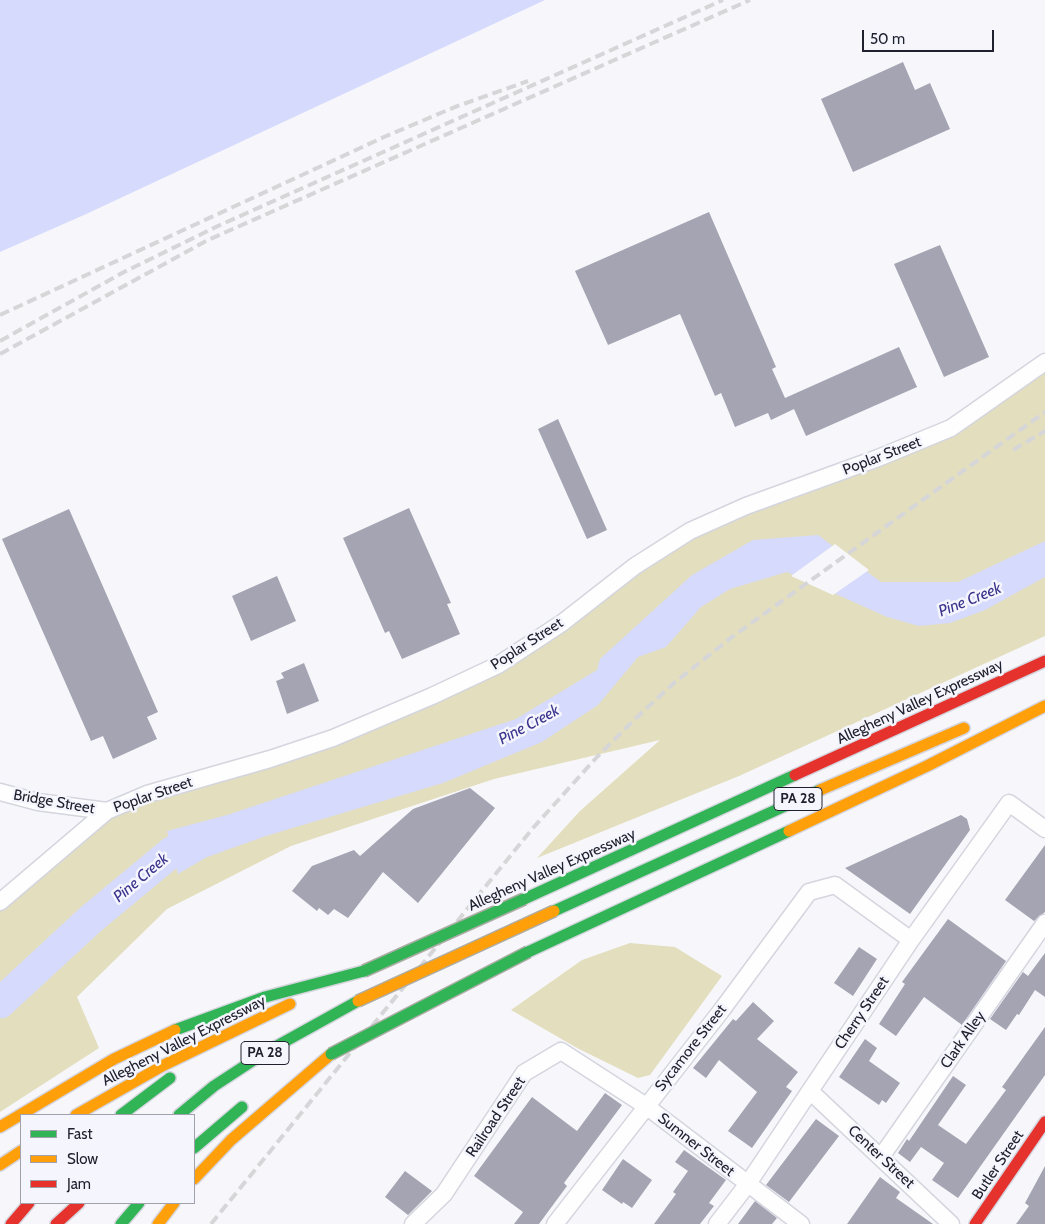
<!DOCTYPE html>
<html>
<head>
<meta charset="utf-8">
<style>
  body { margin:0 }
  #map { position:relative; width:1045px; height:1224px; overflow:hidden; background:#f7f7fb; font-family:Cabin,sans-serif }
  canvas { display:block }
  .legend { position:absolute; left:20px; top:1114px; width:175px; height:90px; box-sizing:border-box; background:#f5f6fd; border:1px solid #a0a1aa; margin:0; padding:6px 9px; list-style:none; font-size:15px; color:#20212e }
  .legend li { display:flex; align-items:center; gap:10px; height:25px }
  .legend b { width:25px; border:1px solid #a0a1aa }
  .scale { position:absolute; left:862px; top:30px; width:132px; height:22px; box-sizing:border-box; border:2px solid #20212e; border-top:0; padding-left:6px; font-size:15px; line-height:18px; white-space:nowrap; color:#20212e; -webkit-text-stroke:4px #f5f6fd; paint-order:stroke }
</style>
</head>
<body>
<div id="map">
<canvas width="1045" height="1224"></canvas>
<ul class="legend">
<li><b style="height:6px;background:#30b455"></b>Fast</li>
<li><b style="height:6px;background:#ff9f0a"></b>Slow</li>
<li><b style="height:6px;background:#e5322d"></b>Jam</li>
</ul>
<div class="scale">50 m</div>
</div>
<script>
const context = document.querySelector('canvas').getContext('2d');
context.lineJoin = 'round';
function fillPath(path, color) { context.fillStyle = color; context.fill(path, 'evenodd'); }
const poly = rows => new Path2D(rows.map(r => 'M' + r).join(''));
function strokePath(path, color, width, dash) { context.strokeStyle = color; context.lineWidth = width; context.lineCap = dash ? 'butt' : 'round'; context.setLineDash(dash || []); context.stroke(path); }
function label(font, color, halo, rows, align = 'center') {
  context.font = font + ' Cabin,sans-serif'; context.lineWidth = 5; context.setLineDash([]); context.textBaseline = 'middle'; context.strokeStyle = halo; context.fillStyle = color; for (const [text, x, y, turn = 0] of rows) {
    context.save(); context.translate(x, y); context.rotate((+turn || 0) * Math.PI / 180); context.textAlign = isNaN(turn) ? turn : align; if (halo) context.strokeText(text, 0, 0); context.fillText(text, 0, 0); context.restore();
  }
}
const green = poly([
  [1045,362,1045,636,739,776,537,858,580,811,660,740,494,779,291,846,167,909,77,997,99,1048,0,1112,0,902,107,811,270,759,498,665,690,531,951,428],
  [630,943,675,947,722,976,650,1075,638,1078,579,1049,511,1010,582,960]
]);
const water = poly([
  [0,0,545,0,84,215,0,252],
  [818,535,881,582,958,582,1045,541,1045,577,985,610,950,623,919,626,887,617,787,572,730,589,701,607,666,647,638,657,598,705,542,742,443,783,266,836,207,857,178,874,167,831,227,815,516,719,597,670,600,659,692,575,753,540]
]);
const pier = poly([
  [835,544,869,570,833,595,791,576]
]);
const river = poly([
  [0,1003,91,919,173,851,212,839]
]);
const building = poly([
  [903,62,915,90,930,83,950,129,853,172,821,99],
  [709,212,776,367,772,369,785,398,899,347,917,387,806,436,794,409,771,420,768,413,735,427,721,393,715,396,680,314,608,345,575,271],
  [940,245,989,357,944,377,894,264],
  [558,419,607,530,587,539,538,429],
  [409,508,451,603,447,604,460,634,402,659,389,631,385,633,343,538],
  [69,509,158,712,147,717,157,739,113,759,103,736,91,741,2,539],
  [277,576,296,621,251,641,232,596],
  [304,663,319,701,287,714,276,681,284,678,281,673],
  [470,788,495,808,418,903,383,872,348,918,334,909,328,915,319,908,317,911,292,891,312,866,354,850,360,856,413,809],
  [961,815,967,819,970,830,910,914,845,868],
  [1045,845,1045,912,1034,921,1005,900],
  [948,919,1006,961,962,1025,924,997,896,1036,879,1024,905,984,902,982],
  [859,947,877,959,853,996,834,983],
  [1045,953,1045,997,1035,990,1019,1015,1017,1014,1006,1030,990,1019,1023,972,1028,976],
  [753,1002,774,1021,757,1039,798,1072,786,1087,792,1091,752,1148,728,1131,757,1092,719,1060,706,1078,693,1068,733,1019,736,1021],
  [1045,1027,1045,1075,958,1198,932,1180,944,1163,921,1147,910,1162,898,1153,907,1139,909,1141,953,1076,966,1085,938,1125,966,1144,1006,1090,1002,1087],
  [865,1039,877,1048,869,1061,900,1083,886,1103,882,1100,879,1105,839,1077],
  [605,1093,622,1105,564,1183,567,1186,539,1224,514,1224,523,1212,474,1176,532,1097,577,1131],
  [816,1119,839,1136,789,1202,766,1185],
  [684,1150,726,1180,709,1203,714,1206,700,1224,654,1224,676,1194,673,1192,688,1171,675,1162],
  [623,1159,652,1180,632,1208,623,1202,622,1204,602,1190],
  [1045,1166,1045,1224,1016,1224,1029,1206,1025,1203],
  [405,1171,432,1191,408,1215,385,1197],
  [880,1177,900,1192,896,1198,933,1224,847,1224],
  [755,1201,777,1218,772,1224,738,1224]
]);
const street = poly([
  [0,792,38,802,107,811],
  [0,902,107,811,147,794,270,759,333,738,432,696,498,665,562,623,635,566,690,531,746,506,878,458,951,428,1045,362],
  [810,1091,951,1224],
  [881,1157,1045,923],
  [413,1224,444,1194,524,1073,561,1051,646,1106,801,1224],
  [555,1224,721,1011,809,892,835,885,911,940],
  [717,1224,747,1185,911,940,1009,803,1045,829]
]);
const fast = poly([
  [524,899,795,775],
  [554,911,820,790],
  [528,952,789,831],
  [175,1030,265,997,364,971],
  [121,1115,170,1078],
  [179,1115,214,1086,266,1052,358,1001],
  [194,1148,242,1107],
  [121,1224,139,1203]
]);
const slow = poly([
  [820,790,964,728],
  [789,831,927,766,1045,706],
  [76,1115,164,1065,290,1004],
  [0,1127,114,1059,175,1030],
  [0,1165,21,1151],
  [194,1179,231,1140,331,1054],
  [158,1224,174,1203]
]);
const jam = poly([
  [795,775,1045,661],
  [11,1224,29,1203],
  [56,1224,79,1203],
  [975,1224,1045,1122]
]);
const rail = poly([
  [0,315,384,137,455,107,528,81],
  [0,341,124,272,220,225,723,0],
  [0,354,208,240,750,0],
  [1013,450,1045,431],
  [211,1224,533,828,597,757,635,719,674,683,732,637,1045,412]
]);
const fastBridge = poly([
  [364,971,524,899],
  [331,1054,528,952]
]);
const slowBridge = poly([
  [358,1001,554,911]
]);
const shields = [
  [798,799,48],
  [265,1053,48]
];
const shieldNames = [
  ["PA 28",798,799],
  ["PA 28",265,1053]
];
const streetNames = [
  ["Poplar Street",882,456,-21],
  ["Poplar Street",527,644,-33],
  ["Allegheny Valley Expressway",920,702,-25],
  ["Poplar Street",153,795,-19],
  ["Bridge Street",54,802,10],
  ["Allegheny Valley Expressway",552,870,-24],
  ["Cherry Street",862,1013,-56],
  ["Clark Alley",963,1040,-55],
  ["Allegheny Valley Expressway",184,1041,-27],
  ["Sycamore Street",691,1048,-52],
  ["Railroad Street",496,1117,-56],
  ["Sumner Street",696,1145,38],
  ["Center Street",881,1157,43],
  ["Butler Street",998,1165,-56]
];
const waterNames = [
  ["Pine Creek",970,600,-22],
  ["Pine Creek",529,725,-28],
  ["Pine Creek",141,878,-40]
];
fillPath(green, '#e2debe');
fillPath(water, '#d6dafc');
fillPath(pier, '#f7f7fb');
strokePath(river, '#d6dafc', 31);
fillPath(building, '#a4a4b3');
strokePath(street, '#d4d5de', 19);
strokePath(fast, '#d4d5de', 14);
strokePath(slow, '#d4d5de', 14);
strokePath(jam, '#d4d5de', 14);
strokePath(street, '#fefefe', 16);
strokePath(fast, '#30b455', 11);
strokePath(slow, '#ff9f0a', 11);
strokePath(jam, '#e5322d', 11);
strokePath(rail, '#d6d6d8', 4, [10, 5]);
strokePath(fastBridge, '#adaca6', 14, []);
strokePath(slowBridge, '#adaca6', 14, []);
strokePath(fastBridge, '#30b455', 11);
strokePath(slowBridge, '#ff9f0a', 11);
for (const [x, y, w] of shields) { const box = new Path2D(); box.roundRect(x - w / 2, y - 11.5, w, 23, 4); context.fillStyle = '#f5f6fd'; context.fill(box); strokePath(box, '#20212e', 1); }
label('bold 14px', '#20212e', null, shieldNames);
label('15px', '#20212e', '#f5f6fd', streetNames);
label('italic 16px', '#3b358d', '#f5f6fd', waterNames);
</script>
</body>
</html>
